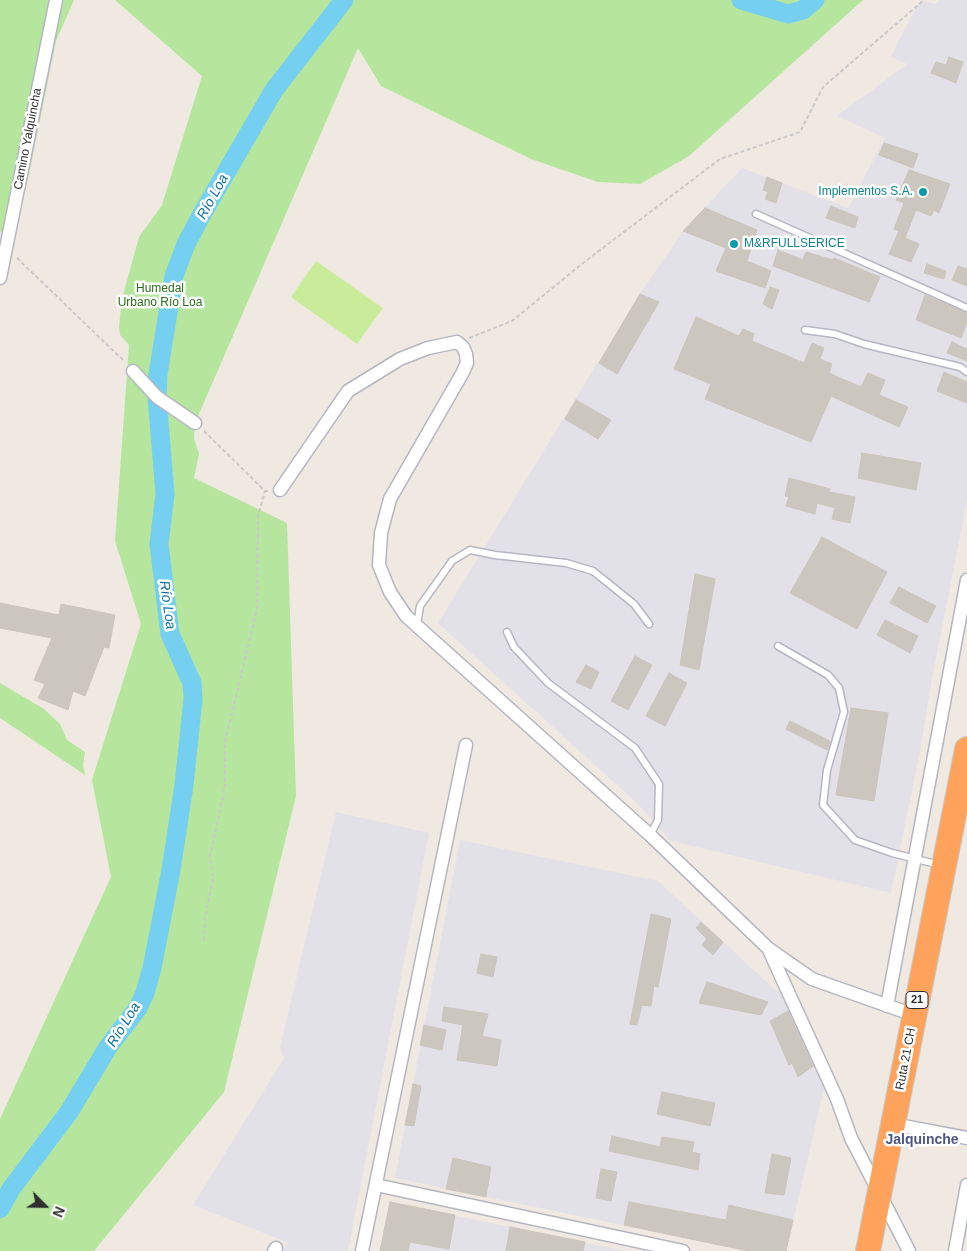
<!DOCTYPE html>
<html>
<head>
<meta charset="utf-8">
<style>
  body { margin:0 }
  #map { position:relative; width:967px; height:1251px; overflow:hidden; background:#efe9e1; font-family:Arial,sans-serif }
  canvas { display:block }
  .north { position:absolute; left:20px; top:1181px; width:50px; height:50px; -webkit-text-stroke:4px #fff; paint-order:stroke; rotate:113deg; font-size:14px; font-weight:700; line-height:20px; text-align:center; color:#2e2e2e }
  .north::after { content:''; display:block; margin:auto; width:18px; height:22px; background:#2e2e2e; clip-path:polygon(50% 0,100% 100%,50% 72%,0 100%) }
</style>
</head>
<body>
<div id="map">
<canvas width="967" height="1251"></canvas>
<div class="north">N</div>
</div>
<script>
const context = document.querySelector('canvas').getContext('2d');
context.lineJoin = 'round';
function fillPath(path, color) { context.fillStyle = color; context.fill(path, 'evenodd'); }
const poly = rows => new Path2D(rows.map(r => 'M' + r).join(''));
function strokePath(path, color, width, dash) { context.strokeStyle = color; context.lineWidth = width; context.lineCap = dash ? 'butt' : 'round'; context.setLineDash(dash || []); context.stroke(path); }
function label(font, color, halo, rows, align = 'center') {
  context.font = font + ' Arial,sans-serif'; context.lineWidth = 5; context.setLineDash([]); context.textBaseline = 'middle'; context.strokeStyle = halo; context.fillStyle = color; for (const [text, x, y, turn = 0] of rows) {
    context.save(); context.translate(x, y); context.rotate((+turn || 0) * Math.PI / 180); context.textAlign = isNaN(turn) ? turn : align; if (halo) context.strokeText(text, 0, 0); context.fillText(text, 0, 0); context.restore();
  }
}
const industrial = poly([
  [920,0,935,4,940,0,967,0,967,501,932,678,920,752,891,893,671,841,638,804,438,623,640,294,683,231,742,168,848,208,885,138,837,116,907,64,891,56],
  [336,812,429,833,348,1251,282,1251,289,1243,193,1205,284,1058,280,1047],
  [460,840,658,881,773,988,793,1000,825,1085,786,1251,748,1251,395,1178],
  [390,1202,625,1251,380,1251]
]);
const green = poly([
  [0,0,74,0,56,41,28,179,12,241,0,231],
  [115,0,863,0,689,156,640,184,598,182,531,159,381,86,358,48,195,423,194,438,199,454,194,478,287,523,296,796,224,1092,94,1251,0,1251,0,1119,111,877,92,780,141,624,115,541,129,345,120,335,119,326,122,299,139,237,162,205,202,76],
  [0,683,44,709,60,724,67,740,85,752,83,765,85,775,0,718]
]);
const pitch = poly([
  [316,261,383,308,357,344,291,297]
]);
const river = poly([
  [741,0,788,14,803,10,815,0],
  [0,1209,11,1189,69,1112,108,1047,138,1008,145,993,152,968,171,870,184,785,193,699,192,683,170,634,159,544,165,494,157,397,158,374,174,276,186,244,202,214,274,90,344,0]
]);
const building = poly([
  [949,57,963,62,956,83,931,73,936,62,946,65,949,57],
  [884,143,918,154,913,168,879,155,884,143],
  [909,170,950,184,939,213,934,210,931,216,916,210,905,238,919,244,911,262,889,254,899,231,894,229,904,203,896,200,909,170],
  [767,177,782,183,776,203,765,199,768,192,763,190,767,177],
  [831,206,858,217,855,228,826,218,831,206],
  [705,208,757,230,747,261,771,271,765,288,716,271,726,248,683,231,705,208],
  [778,250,803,260,806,252,833,260,834,258,880,277,869,302,773,266,778,250],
  [927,264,946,271,944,279,924,273,927,264],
  [958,266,967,269,967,286,952,280,958,266],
  [770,287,779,290,772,309,763,304,770,287],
  [640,294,659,302,617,374,599,363,640,294],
  [925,295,967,313,967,322,961,338,916,320,925,295],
  [696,317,739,336,743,329,754,334,752,341,804,363,812,343,824,348,820,359,832,364,829,373,861,387,868,373,885,380,879,395,908,407,899,427,831,396,811,442,705,399,711,384,674,369,696,317],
  [952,342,967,349,967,361,947,353,952,342],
  [944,372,967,382,967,403,937,391,944,372],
  [576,400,611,420,598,439,565,419,576,400],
  [862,453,921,463,916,490,858,478,862,453],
  [789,478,830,489,829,492,855,497,850,523,832,519,835,508,817,503,815,514,786,506,789,497,785,496,789,478],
  [822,537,887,572,857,629,790,593,822,537],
  [695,574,715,579,699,670,680,665,695,574],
  [899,587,936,606,927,623,890,603,899,587],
  [0,603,59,615,61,604,115,615,109,648,104,647,85,696,73,691,68,710,38,698,45,684,34,680,52,638,0,628,0,603],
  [885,620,918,636,910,653,877,635,885,620],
  [635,656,652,665,628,710,611,701,635,656],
  [586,665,599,672,591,689,576,682,586,665],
  [669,673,687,683,665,726,646,716,669,673],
  [851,708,888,713,874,801,836,795,851,708],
  [790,721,830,741,827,750,786,729,790,721],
  [651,914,671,919,658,987,654,986,651,1006,642,1005,637,1025,630,1024,651,914],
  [701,922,723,942,713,955,702,945,707,939,696,928,701,922],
  [481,954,497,957,493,977,477,973,481,954],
  [707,982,768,1002,761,1015,699,1003,707,982],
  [444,1007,488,1014,482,1036,501,1040,497,1066,457,1060,463,1025,442,1021,444,1007],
  [788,1011,813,1066,798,1077,792,1063,789,1065,770,1021,788,1011],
  [424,1025,446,1030,442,1050,420,1045,424,1025],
  [413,1084,421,1086,414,1126,405,1125,413,1084],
  [662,1092,715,1103,710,1126,657,1114,662,1092],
  [612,1136,660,1147,662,1137,694,1142,692,1152,700,1154,698,1170,609,1151,612,1136],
  [772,1154,791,1158,784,1195,765,1193,772,1154],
  [453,1158,491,1167,486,1197,446,1189,453,1158],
  [601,1169,617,1172,611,1201,596,1198,601,1169],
  [390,1202,455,1215,449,1249,410,1242,408,1251,380,1251,390,1202],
  [629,1202,726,1220,729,1205,793,1220,786,1251,748,1251,624,1225,629,1202],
  [510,1227,585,1242,583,1251,506,1251,510,1227]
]);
const path = poly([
  [17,258,125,362],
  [469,338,512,321,583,263,720,159,800,132,823,87,924,0],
  [204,431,265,491,269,491],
  [204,941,205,918,213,878,210,856,225,787,225,742,257,609,258,516,265,491]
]);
const lane = poly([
  [756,214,967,308],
  [805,330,835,334,864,344,960,367,967,372],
  [417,625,420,606,452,561,470,550,495,555,566,563,593,571,634,604,649,624],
  [507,632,514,647,548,683,635,748,659,784,658,820,650,835],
  [778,646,828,675,839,688,844,712,827,770,823,805,855,840,892,853,940,865]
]);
const street = poly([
  [0,278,56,0],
  [133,371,157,397,195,423],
  [280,490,348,391,400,359,428,348,457,342,463,347,466,354,467,363,463,372,390,499,381,533,379,565,390,592,406,616,650,835,769,949,812,979,914,1015],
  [769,950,837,1099,851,1138,909,1251],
  [887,1006,967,580],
  [893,1124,967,1138],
  [376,1185,683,1251],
  [274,1251,276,1248],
  [362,1251,466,745],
  [955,1251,967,1185]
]);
const highway = poly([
  [868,1251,967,749]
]);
const markers = [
  [923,192,5,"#0f9aa8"],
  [734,244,5,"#0f9aa8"]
];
const shields = [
  [917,1000,22]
];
const shieldNames = [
  ["21",917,1000]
];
const streetNames = [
  ["Camino Yalquincha",28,139,-79],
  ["Ruta 21 CH",906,1059,-79]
];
const cultureNames = [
  ["Implementos S.A.",913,192],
  ["M&RFULLSERICE",744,244,"left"]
];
const parkNames = [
  ["Humedal",160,289],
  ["Urbano Río Loa",160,303]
];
const waterNames = [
  ["Río Loa",213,197,-61],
  ["Río Loa",167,605,82],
  ["Río Loa",124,1025,-58]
];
const neighbourhoodNames = [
  ["Jalquinche",922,1140]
];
fillPath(industrial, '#e3e1e8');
fillPath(green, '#b6e59e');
fillPath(pitch, '#c9ec9a');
strokePath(river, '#75cff0', 19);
fillPath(building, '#cbc7bf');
strokePath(building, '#cbc5ba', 1);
strokePath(lane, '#b4b7c1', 9);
strokePath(street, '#b4b7c1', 15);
strokePath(highway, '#c9c9c9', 26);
strokePath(path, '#c9c9c9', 2, [4, 2.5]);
strokePath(lane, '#fff', 6);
strokePath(street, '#fff', 12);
strokePath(highway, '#ffa35c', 24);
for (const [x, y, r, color] of markers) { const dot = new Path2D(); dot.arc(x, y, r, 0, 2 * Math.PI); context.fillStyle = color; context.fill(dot); strokePath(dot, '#fff', 2); }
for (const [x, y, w] of shields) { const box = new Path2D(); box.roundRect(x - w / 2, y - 8.5, w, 17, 4); context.fillStyle = '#fff'; context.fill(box); strokePath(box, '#2e2e2e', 1); }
label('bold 11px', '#2e2e2e', null, shieldNames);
label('12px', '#2e2e2e', '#fff', streetNames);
label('12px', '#0d838f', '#fff', cultureNames, 'right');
label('12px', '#2c6e1b', '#fff', parkNames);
label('italic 14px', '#0d6fa3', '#fff', waterNames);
label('bold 14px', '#4d5680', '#fff', neighbourhoodNames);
</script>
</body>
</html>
